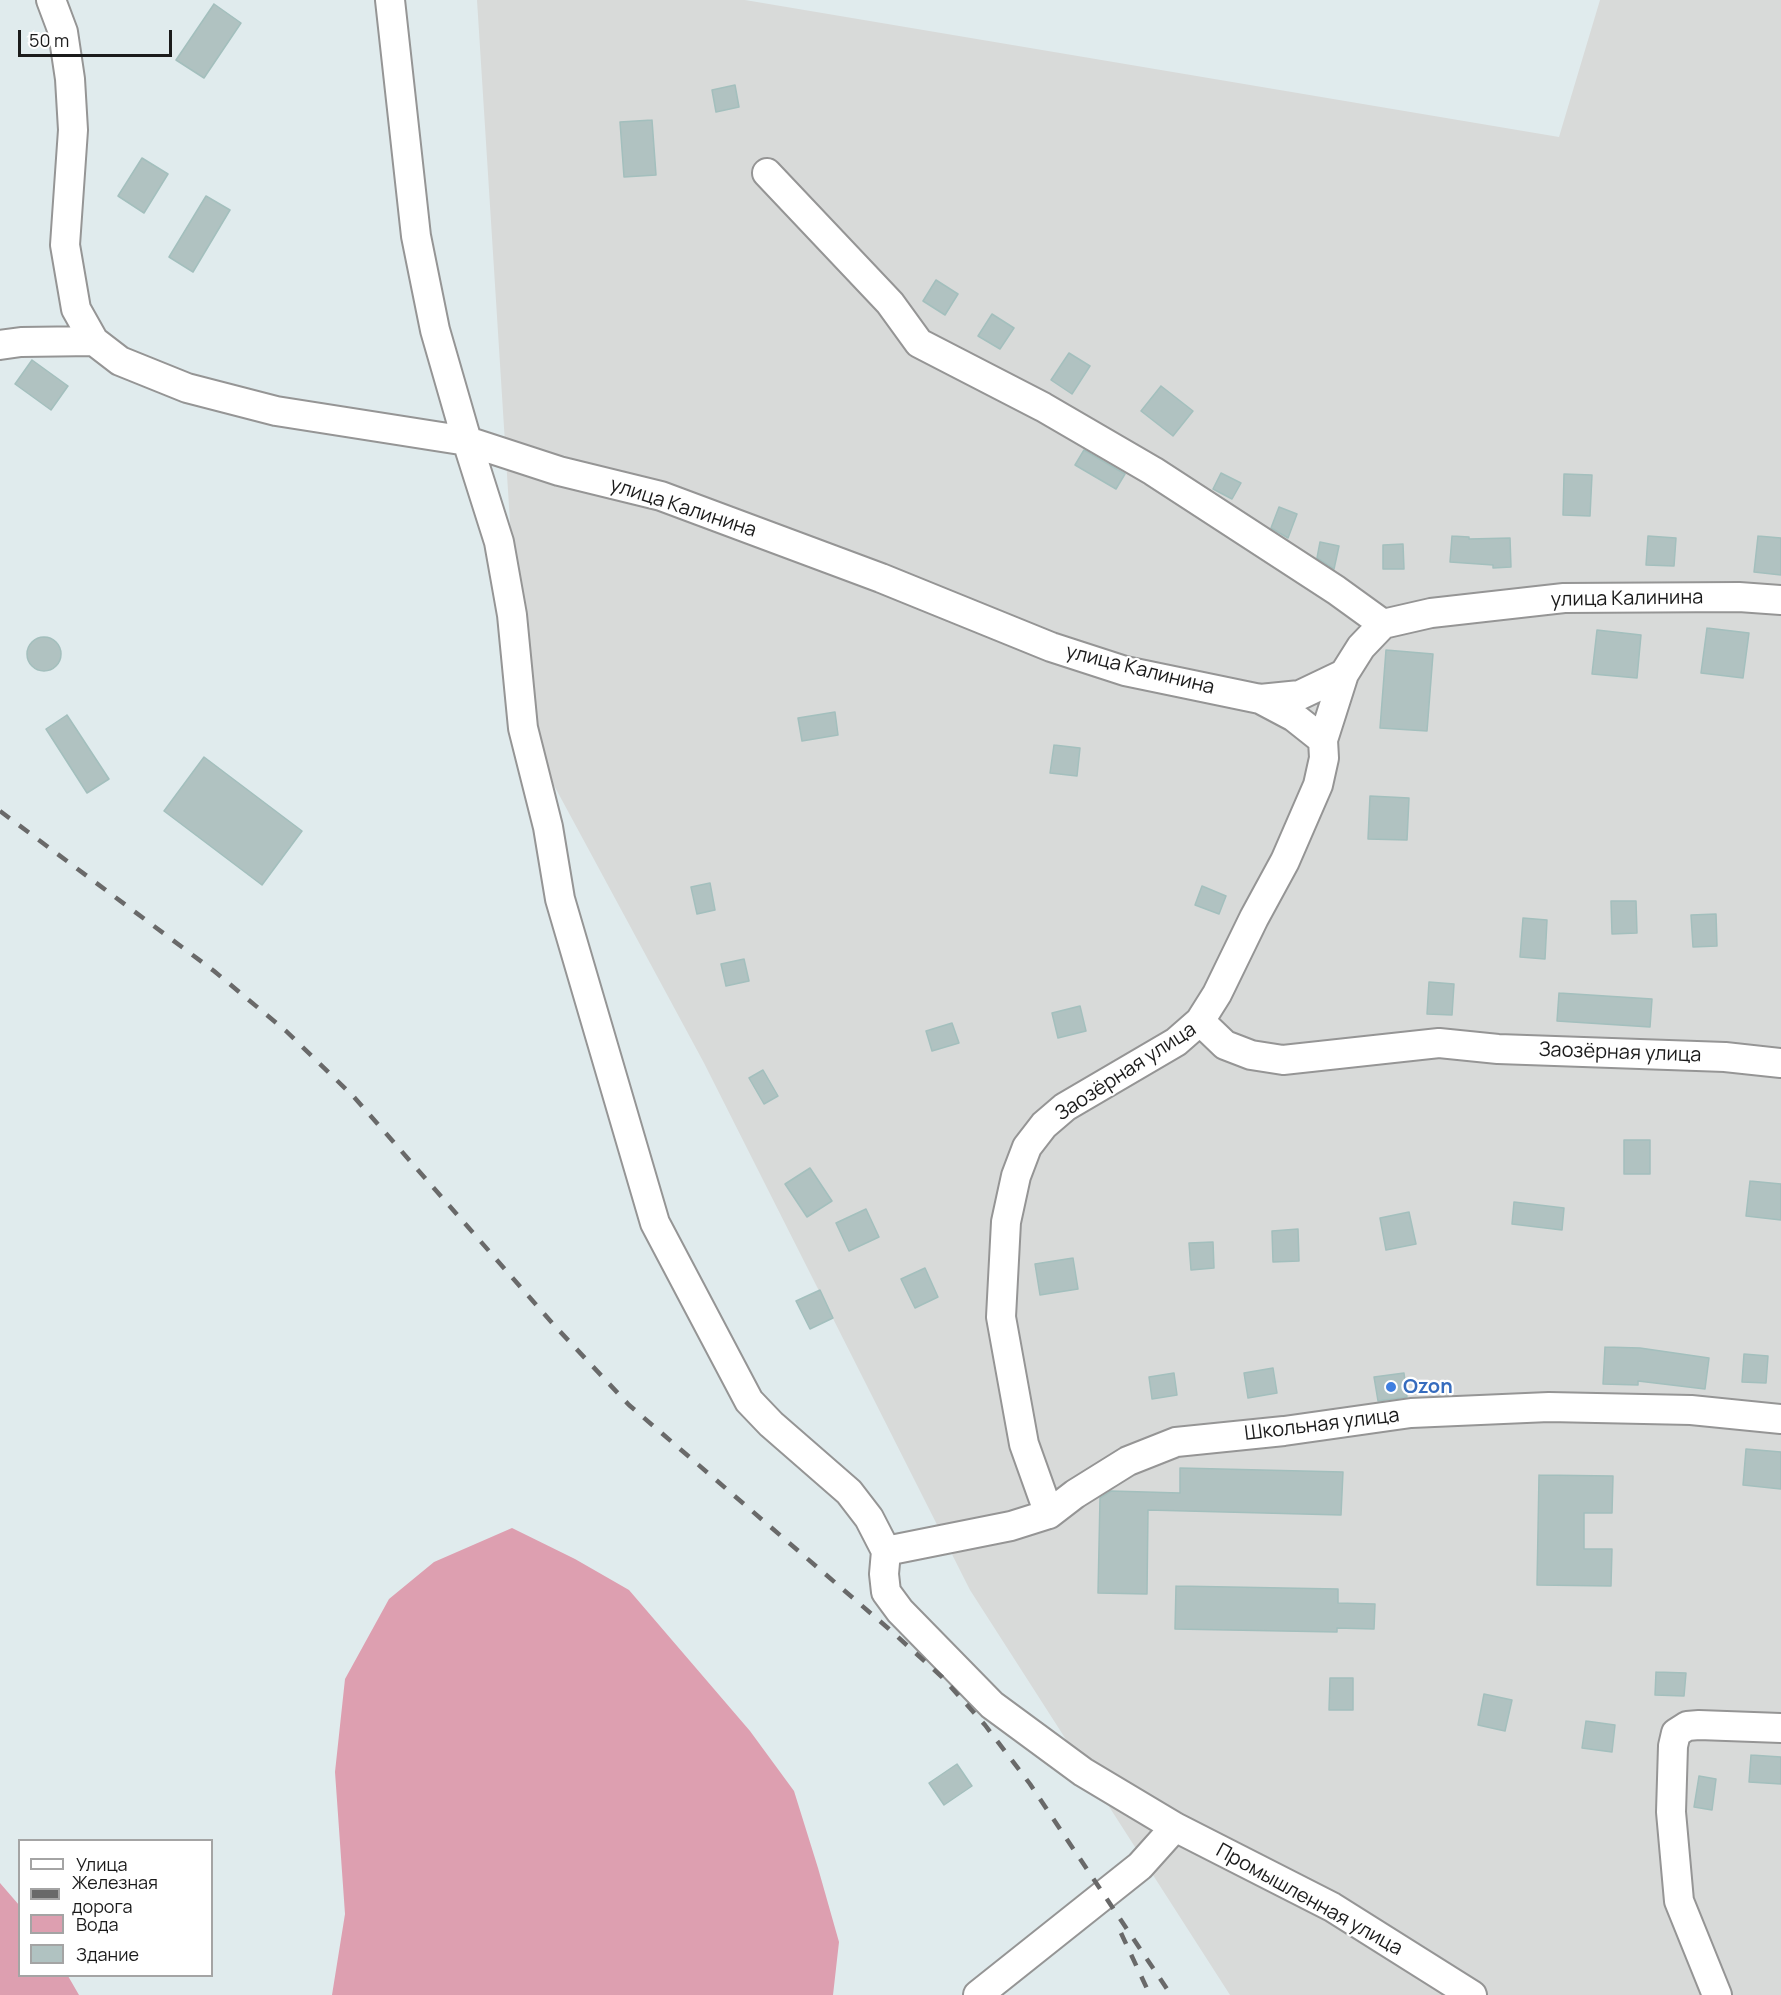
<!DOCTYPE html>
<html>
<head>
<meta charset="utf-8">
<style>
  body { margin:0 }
  #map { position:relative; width:1781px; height:1995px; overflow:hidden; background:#e0ebed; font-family:Manrope,sans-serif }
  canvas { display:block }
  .legend { position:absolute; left:18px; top:1839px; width:195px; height:138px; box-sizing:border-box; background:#fff; border:2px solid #a4a4a4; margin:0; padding:8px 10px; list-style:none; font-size:18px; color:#1b1b1b }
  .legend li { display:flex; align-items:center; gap:12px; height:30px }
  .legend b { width:30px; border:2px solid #a4a4a4 }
  .scale { position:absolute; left:18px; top:30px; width:154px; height:27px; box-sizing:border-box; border:3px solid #1b1b1b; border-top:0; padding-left:8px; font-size:18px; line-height:21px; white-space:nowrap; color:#1b1b1b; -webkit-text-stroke:4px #fff; paint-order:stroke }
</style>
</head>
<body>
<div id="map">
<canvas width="1781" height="1995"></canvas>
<ul class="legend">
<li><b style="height:8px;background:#fff"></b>Улица</li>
<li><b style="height:8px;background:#696969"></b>Железная дорога</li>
<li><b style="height:16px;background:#dd9fb0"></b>Вода</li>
<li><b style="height:16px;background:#b0c2c1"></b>Здание</li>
</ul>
<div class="scale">50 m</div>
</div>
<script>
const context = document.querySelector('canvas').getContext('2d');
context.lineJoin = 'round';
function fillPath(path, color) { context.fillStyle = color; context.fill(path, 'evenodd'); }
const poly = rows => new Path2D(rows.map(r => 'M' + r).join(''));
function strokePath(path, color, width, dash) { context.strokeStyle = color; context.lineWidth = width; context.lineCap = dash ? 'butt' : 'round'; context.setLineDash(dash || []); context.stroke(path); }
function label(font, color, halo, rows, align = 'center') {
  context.font = font + ' Manrope,sans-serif'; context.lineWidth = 4.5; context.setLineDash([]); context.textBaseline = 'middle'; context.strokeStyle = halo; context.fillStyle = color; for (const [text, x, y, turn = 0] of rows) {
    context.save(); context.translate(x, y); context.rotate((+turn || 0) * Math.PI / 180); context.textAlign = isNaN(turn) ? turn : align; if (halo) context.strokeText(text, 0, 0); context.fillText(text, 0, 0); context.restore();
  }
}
const residential = poly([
  [477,0,745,0,1559,137,1600,0,1781,0,1781,1995,1230,1995,970,1590,704,1063,523,728]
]);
const water = poly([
  [512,1528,575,1559,629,1590,750,1731,794,1791,818,1868,839,1942,833,1995,332,1995,345,1914,335,1772,345,1679,389,1599,434,1562],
  [0,1883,19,1905,20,1976,68,1976,79,1995,0,1995]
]);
const building = poly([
  [214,4,241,23,204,78,176,60,214,4],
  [735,85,739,107,716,112,712,90,735,85],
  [652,120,656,175,624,177,620,122,652,120],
  [142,158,168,174,144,213,118,196,142,158],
  [206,196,230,210,193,272,169,257,206,196],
  [936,280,958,294,945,315,923,301,936,280],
  [992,314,1014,328,1000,349,978,336,992,314],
  [1069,353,1090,366,1072,394,1051,380,1069,353],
  [32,360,68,386,51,410,15,384,32,360],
  [1161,386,1193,411,1173,436,1141,411,1161,386],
  [1084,450,1125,474,1116,489,1075,465,1084,450],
  [1221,473,1241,483,1232,499,1213,489,1221,473],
  [1564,474,1592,475,1590,516,1563,515,1564,474],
  [1279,507,1297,514,1288,538,1271,528,1279,507],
  [1452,536,1469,537,1469,539,1510,538,1511,567,1493,568,1493,565,1450,562,1452,536],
  [1648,536,1676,538,1674,566,1646,565,1648,536],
  [1758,536,1781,538,1781,575,1754,572,1758,536],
  [1320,542,1339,546,1334,569,1317,558,1320,542],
  [1403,544,1404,569,1383,569,1383,545,1403,544],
  [1707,628,1749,633,1743,678,1701,673,1707,628],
  [1597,630,1641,635,1637,678,1592,674,1597,630],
  '27 654a17 17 0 1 1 34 0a17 17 0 1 1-34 0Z',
  [1386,650,1433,654,1427,731,1380,728,1386,650],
  [835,712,838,735,802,741,798,718,835,712],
  [67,715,109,779,87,793,46,729,67,715],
  [1054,745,1080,748,1077,776,1050,773,1054,745],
  [204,757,302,831,262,885,164,811,204,757],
  [1370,796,1409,798,1407,840,1368,839,1370,796],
  [710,883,715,910,697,914,691,887,710,883],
  [1202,886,1226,896,1219,914,1195,905,1202,886],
  [1611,901,1636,901,1637,933,1612,934,1611,901],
  [1716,914,1717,946,1693,947,1691,915,1716,914],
  [1523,918,1547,920,1545,959,1520,957,1523,918],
  [744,959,749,981,726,986,721,964,744,959],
  [1429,982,1454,984,1452,1015,1427,1014,1429,982],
  [1559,993,1652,999,1650,1027,1557,1021,1559,993],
  [1080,1006,1086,1031,1058,1038,1052,1013,1080,1006],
  [952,1023,959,1043,932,1051,926,1031,952,1023],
  [763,1070,778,1096,764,1104,749,1078,763,1070],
  [1624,1140,1650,1140,1650,1174,1624,1174,1624,1140],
  [810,1168,832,1201,807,1217,785,1184,810,1168],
  [1750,1181,1781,1184,1781,1220,1746,1216,1750,1181],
  [1514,1202,1564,1208,1562,1230,1512,1224,1514,1202],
  [866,1209,879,1237,849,1251,836,1223,866,1209],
  [1409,1212,1416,1244,1386,1250,1380,1218,1409,1212],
  [1298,1229,1299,1261,1273,1262,1272,1231,1298,1229],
  [1213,1242,1214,1268,1191,1270,1189,1243,1213,1242],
  [1073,1258,1078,1289,1040,1295,1035,1264,1073,1258],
  [925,1268,938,1297,915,1308,901,1279,925,1268],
  [820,1290,833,1318,810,1329,796,1301,820,1290],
  [1605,1347,1640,1348,1709,1358,1705,1389,1638,1381,1638,1385,1603,1384,1605,1347],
  [1744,1354,1768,1356,1766,1383,1742,1382,1744,1354],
  [1273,1368,1277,1393,1248,1398,1244,1373,1273,1368],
  [1174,1373,1177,1395,1152,1399,1149,1377,1174,1373],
  [1404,1373,1407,1397,1378,1401,1374,1377,1404,1373],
  [1746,1449,1781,1452,1781,1489,1743,1485,1746,1449],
  [1180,1468,1343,1472,1341,1515,1148,1510,1147,1594,1098,1593,1100,1498,1111,1491,1180,1493,1180,1468],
  [1539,1475,1613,1476,1612,1513,1584,1513,1584,1549,1612,1549,1611,1586,1537,1585,1539,1475],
  [1176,1586,1338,1589,1338,1603,1375,1604,1374,1629,1337,1628,1337,1632,1175,1629,1176,1586],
  [1656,1672,1686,1673,1684,1696,1655,1695,1656,1672],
  [1330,1678,1353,1678,1353,1710,1329,1710,1330,1678],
  [1484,1694,1512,1700,1505,1731,1478,1725,1484,1694],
  [1586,1721,1615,1725,1612,1752,1582,1748,1586,1721],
  [1751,1755,1781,1757,1781,1784,1749,1782,1751,1755],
  [957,1764,972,1786,944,1805,929,1783,957,1764],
  [1699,1776,1716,1779,1712,1810,1694,1807,1699,1776]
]);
const minor = poly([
  [51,0,63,32,70,79,73,130,65,245,76,309,94,341,120,361,187,388,276,411,467,441,559,471,661,496,881,578,1051,647,1125,671,1260,699,1300,695,1344,674,1361,647,1383,624,1431,613,1564,598,1739,597,1781,600],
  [390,0,416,236,435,330,467,441,499,542,512,615,523,728,548,827,560,899,655,1223,749,1401,771,1424,849,1492,869,1518,886,1551,884,1574,886,1592,900,1611,992,1705,1083,1772,1175,1827,1332,1907,1472,1995],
  [767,173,890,303,919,343,1043,407,1153,471,1336,590,1383,624],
  [0,345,21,342,94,341],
  [1323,740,1344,674],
  [1200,1021,1217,994,1254,918,1285,861,1318,785,1324,758,1323,740,1294,717,1260,699],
  [1049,1514,1024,1444,1001,1317,1006,1222,1016,1176,1027,1147,1044,1125,1065,1107,1176,1042,1200,1021,1225,1045,1251,1055,1283,1060,1439,1043,1498,1049,1725,1057,1781,1063],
  [886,1551,1011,1526,1049,1514,1075,1494,1128,1461,1176,1442,1284,1431,1411,1413,1549,1407,1691,1410,1781,1419],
  [978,1995,1140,1866,1175,1827],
  [1717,1995,1679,1901,1671,1812,1673,1746,1676,1733,1687,1726,1699,1725,1781,1728]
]);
const rail = poly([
  [0,811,214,971,286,1031,354,1097,553,1324,629,1405,889,1629,942,1677,985,1725,1030,1784,1171,1995],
  [1121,1933,1150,1995]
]);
const markers = [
  [1391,1387,6,"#3f7fe0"]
];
const streetNames = [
  ["улица Калинина",683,508,18],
  ["улица Калинина",1627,599,-1],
  ["улица Калинина",1140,670,14],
  ["Заозёрная улица",1620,1053,2],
  ["Заозёрная улица",1126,1072,-33],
  ["Школьная улица",1322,1425,-7],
  ["Промышленная улица",1309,1900,29]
];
const shopNames = [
  ["Ozon",1403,1387]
];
fillPath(residential, '#d8dad9');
fillPath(water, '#dd9fb0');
fillPath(building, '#b0c2c1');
strokePath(building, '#a3bfbd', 1.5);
strokePath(minor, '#959595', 32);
strokePath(minor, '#fff', 28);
strokePath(rail, '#696969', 4.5, [12, 12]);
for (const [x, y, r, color] of markers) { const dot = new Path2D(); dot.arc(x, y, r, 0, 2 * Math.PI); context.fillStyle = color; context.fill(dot); strokePath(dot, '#fff', 2); }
label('20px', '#1b1b1b', '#fff', streetNames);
label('bold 20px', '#366cbe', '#fff', shopNames, 'left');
</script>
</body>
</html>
